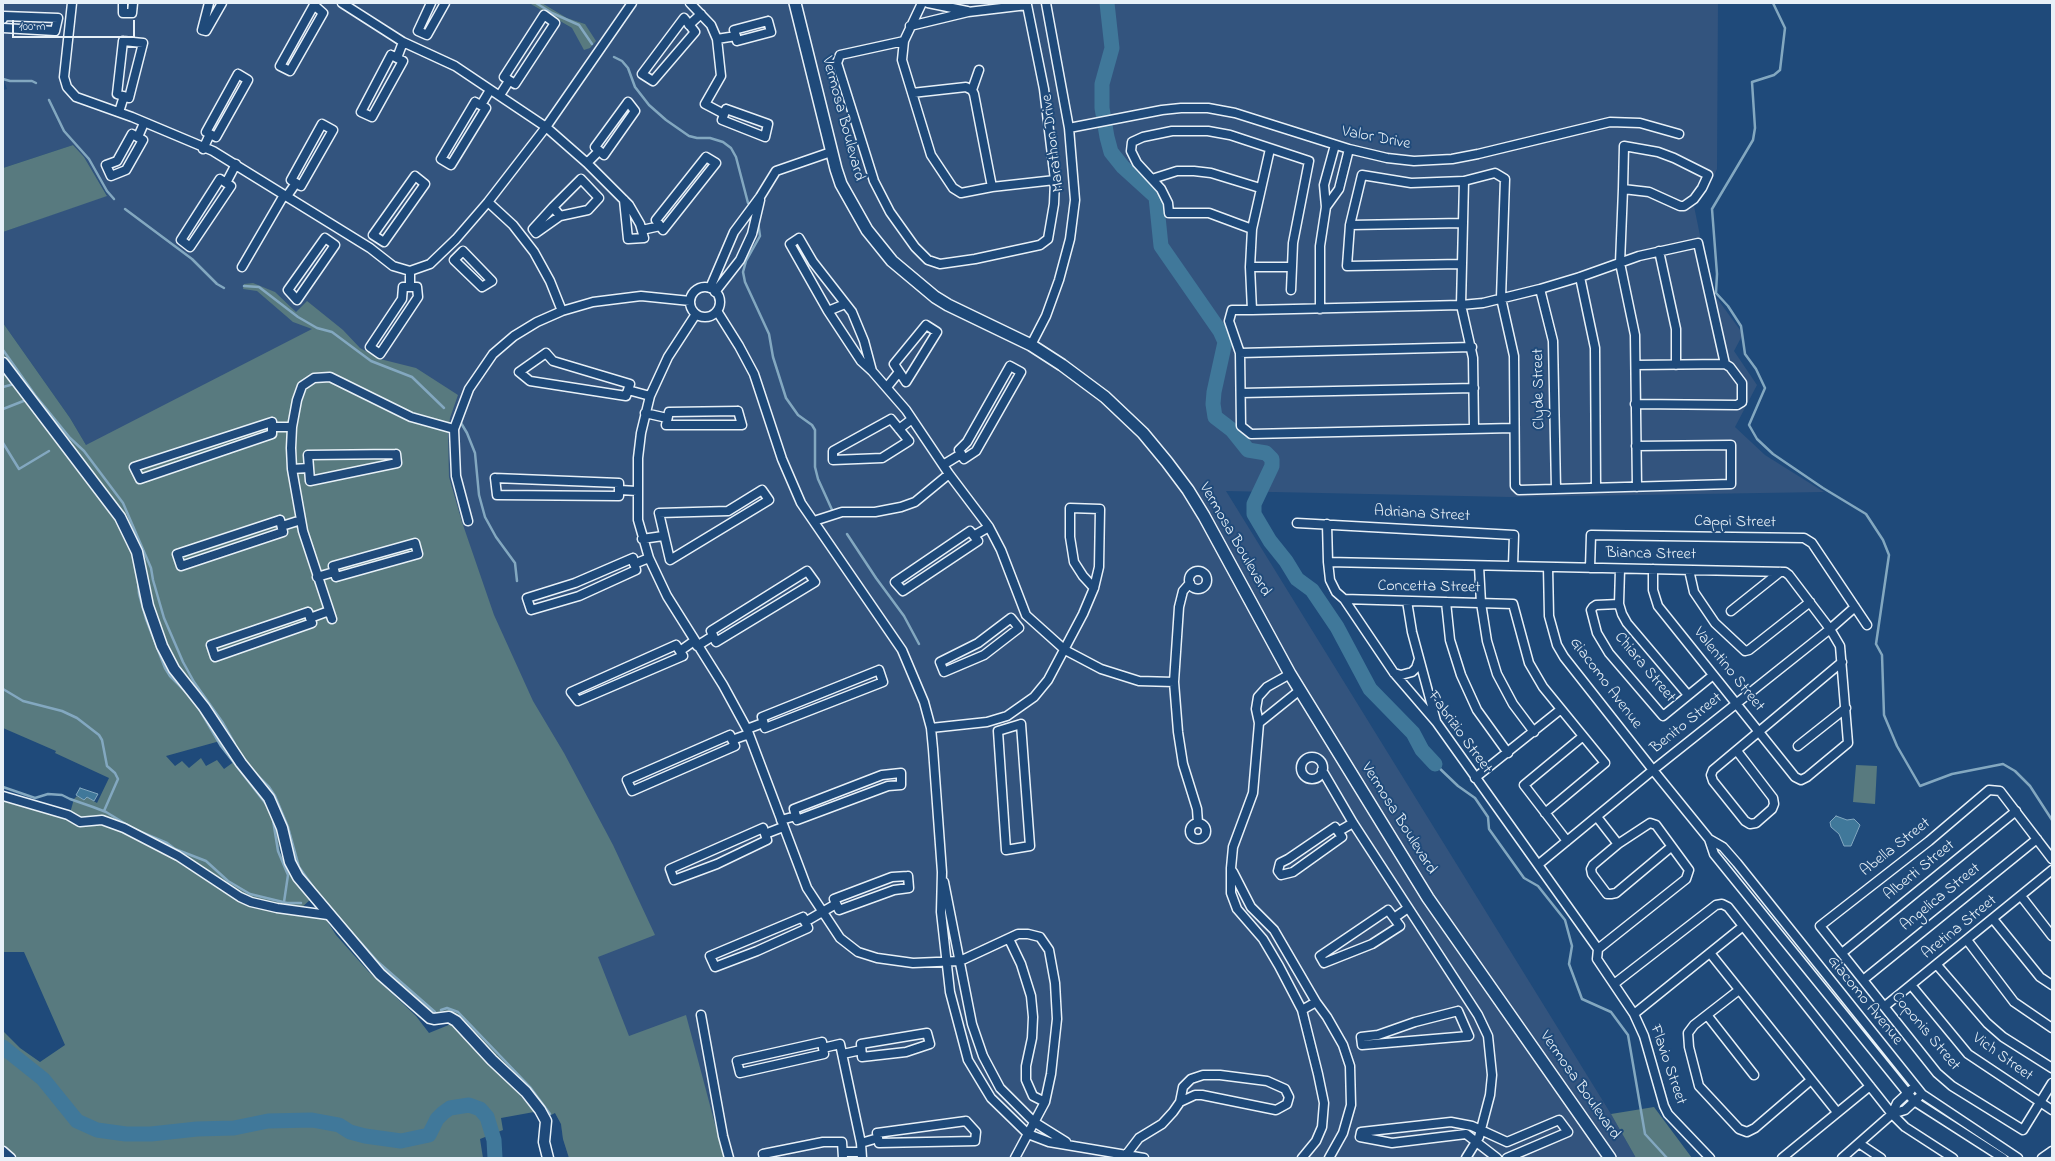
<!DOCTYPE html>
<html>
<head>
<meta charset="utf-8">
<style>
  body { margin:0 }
  #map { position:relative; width:2055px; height:1161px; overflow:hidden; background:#1f4a7a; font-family:"Indie Flower",sans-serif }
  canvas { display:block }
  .frame { position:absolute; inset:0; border:4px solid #e8f1f8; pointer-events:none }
  .scale { position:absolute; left:12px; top:20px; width:123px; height:18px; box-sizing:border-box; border:2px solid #e8f1f8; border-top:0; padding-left:5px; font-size:12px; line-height:14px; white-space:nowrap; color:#e8f1f8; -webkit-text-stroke:3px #1f4a7a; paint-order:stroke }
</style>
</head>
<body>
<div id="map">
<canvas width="2055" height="1161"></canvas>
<div class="frame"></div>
<div class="scale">100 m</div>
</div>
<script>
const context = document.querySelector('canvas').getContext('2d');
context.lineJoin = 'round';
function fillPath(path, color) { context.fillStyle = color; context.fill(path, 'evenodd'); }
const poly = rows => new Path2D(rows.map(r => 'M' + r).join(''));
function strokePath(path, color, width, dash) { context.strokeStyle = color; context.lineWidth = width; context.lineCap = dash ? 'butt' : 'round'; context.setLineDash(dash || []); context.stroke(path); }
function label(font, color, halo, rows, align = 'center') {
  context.font = font + ' "Indie Flower",sans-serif'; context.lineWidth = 4; context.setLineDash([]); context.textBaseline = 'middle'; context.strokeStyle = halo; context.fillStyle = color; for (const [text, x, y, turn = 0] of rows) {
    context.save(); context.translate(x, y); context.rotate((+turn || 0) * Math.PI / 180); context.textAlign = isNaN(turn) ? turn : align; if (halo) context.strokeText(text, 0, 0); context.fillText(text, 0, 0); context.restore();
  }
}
const built = poly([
  [3,3,529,3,572,28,585,24,567,18,542,3,1718,3,1717,169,1708,189,1694,206,1711,290,1743,334,1734,351,1757,385,1735,427,1765,455,1824,492,1510,497,1226,491,1611,1114,1636,1158,569,1158,563,1139,561,1124,553,1109,86,445,70,418,3,323,3,232,107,195,84,157,73,145,3,168,3,90,7,89,3,77]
]);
const green = poly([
  [529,3,542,3,567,18,585,24,596,41,590,48,584,50,572,28],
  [73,145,84,157,107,196,3,232,3,168],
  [253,283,275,292,296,312,307,301,343,330,360,348,380,359,416,368,458,395,450,418,448,434,449,477,462,522,494,615,533,701,564,753,613,845,655,935,598,957,629,1036,686,1015,724,1158,569,1158,563,1139,561,1124,555,1113,549,1116,517,1078,455,1013,445,1011,435,1015,376,964,301,875,252,771,189,683,158,633,137,549,3,359,3,323,70,418,86,445,312,329,293,322,257,291,243,289,244,284],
  [3,367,62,442,129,538,150,621,208,723,220,741,166,756,175,766,182,761,189,768,201,758,206,766,217,760,224,769,235,761,267,801,276,822,280,853,295,881,311,899,300,909,242,895,134,831,83,819,70,813,74,799,77,796,84,800,87,797,97,803,109,778,55,753,56,751,3,728],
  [1856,765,1877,766,1875,804,1853,802],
  [3,798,77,823,106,824,118,828,189,866,210,879,283,912,325,918,336,935,368,971,416,1016,429,1033,451,1024,519,1094,534,1112,501,1118,503,1130,480,1139,483,1158,3,1158,3,1031,20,1048,40,1062,65,1045,24,952,3,952],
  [1654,1107,1692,1158,1636,1158,1611,1114]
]);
const water = poly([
  [80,788,98,794,94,801,87,797,84,800,76,795,80,788],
  [1836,816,1847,820,1854,819,1860,825,1851,846,1844,846,1839,834,1831,827,1830,822,1836,816]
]);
const stream = poly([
  [536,3,552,13,579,25,592,44],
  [1773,3,1785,28,1780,70,1774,75,1752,82,1755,128,1753,140,1712,209,1717,274,1716,293,1728,306,1741,326,1745,354,1756,369,1765,388,1749,425,1757,439,1773,454,1823,488,1866,514,1883,540,1889,555,1876,644,1882,655,1884,715,1897,746,1920,786,1952,774,2003,764,2015,771,2030,786,2052,820],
  [614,57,622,61,628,68,635,87,649,105,666,120,689,136,697,138,710,138,723,142,731,148,736,157,748,203],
  [3,79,10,81,32,81,36,83],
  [49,100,64,131,89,159,107,191,114,199],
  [125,209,192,259,217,284,224,288],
  [758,222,760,236,746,261,743,272,745,282,769,334,773,357,786,398,798,415,812,425,815,430,815,467,818,479,833,512],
  [244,286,259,287,298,317,317,328,332,332,371,361,412,377,444,408],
  [3,350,35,395,70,438,84,451,123,503,151,568,153,580,164,618,183,662,194,682,223,723,235,744],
  [3,387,14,384],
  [3,409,26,400],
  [461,423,467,433,475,453,479,495,485,517,496,537,515,563,517,581],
  [3,443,19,469,49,451],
  [847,534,876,578,904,616,919,644],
  [138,582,139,594,146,619,165,668,170,676,185,691],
  [3,689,23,701,62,711,77,718,99,735,102,740,107,766,115,773,118,779,104,811],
  [195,702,221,746,266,804],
  [1435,764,1458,786,1475,798,1488,817,1489,829,1524,878,1538,886,1565,920,1572,946,1569,964,1582,999,1611,1012,1628,1035,1645,1134,1667,1158],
  [252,770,269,787,275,796,288,827,299,867,316,891],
  [3,787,35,798,48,794,62,795,70,799,93,807,106,812,134,829,167,843,175,849,206,861,228,881,250,894,287,903,301,903],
  [273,820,278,851,288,875,284,902],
  [324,901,378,962,435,1012],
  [441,1010,447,1008,458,1012,530,1087,550,1114]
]);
const river = poly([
  [1107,3,1112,48,1102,84,1102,108,1107,137,1111,152,1123,167,1156,197,1161,246,1220,331,1225,342,1214,392,1213,404,1215,417,1232,430,1248,450,1266,453,1272,459,1272,466,1254,504,1254,514,1270,541,1286,561,1297,579,1312,590,1337,627,1370,689,1413,733,1422,750,1435,764],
  [3,1047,43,1079,77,1121,97,1130,126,1134,151,1134,197,1129,234,1128,268,1121,312,1120,339,1125,350,1132,365,1136,401,1141,429,1135,437,1119,443,1113,450,1108,469,1105,480,1109,487,1117,494,1140,495,1158]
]);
const minor = poly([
  [72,3,64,77,67,87,76,97,132,117,213,151,370,248,393,266,410,271,430,264,456,239,488,202,546,127,632,3],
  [123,3,123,13,132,13,133,3],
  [209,3,202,30,206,31,222,3],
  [342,3,403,42,455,66,546,127,587,163,629,205,640,224,644,238,628,239,624,200],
  [431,3,418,31,427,35,445,3],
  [690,3,711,25,717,39,721,76,705,104,724,114],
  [922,3,904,41,902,60,931,155,953,188,961,193,992,187,1055,180],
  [928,3,967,11],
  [314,5,323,13,290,71,280,66,314,5],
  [544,15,555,23,515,84,504,77,544,15],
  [684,18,695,32,653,81,642,74,684,18],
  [3,19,4,16,58,18,55,31,3,28],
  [768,21,771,32,737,41,734,30,768,21],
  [689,25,701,14],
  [717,39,736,36],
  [123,41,143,43,129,98,117,94,123,41],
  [904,41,840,55,837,63,874,181,890,212,915,247,928,260,940,264,975,259,1040,245,1048,239,1054,204,1055,180,1044,89,1027,5,968,12,910,26],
  [391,55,403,61,372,117,361,112,391,55],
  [397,58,403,42],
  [238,74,248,80,216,137,206,132,238,74],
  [972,90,979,70],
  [912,93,966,87,972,90,974,94,992,187],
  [500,95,509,81],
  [475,102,486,108,451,165,441,159,475,102],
  [628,102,635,111,604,155,595,147,628,102],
  [481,105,490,90],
  [726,109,768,124,765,137,722,120,726,109],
  [119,112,124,96],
  [322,124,333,130,301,186,291,180,322,124],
  [1069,128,1162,110,1181,108,1208,108,1235,113,1349,149,1387,158,1414,161,1452,159,1478,154,1610,122,1640,123,1679,134],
  [132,134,143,140,126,170,111,176,106,165,117,161,132,134],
  [138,137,144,123],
  [203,149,210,134],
  [1270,149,1252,229,1250,267,1252,310,1232,310,1229,321,1240,353,1241,426,1251,434,1513,428],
  [706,157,716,163,663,230,656,220,706,157],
  [587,163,599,151],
  [415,176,425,184,384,242,373,235,415,176],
  [220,179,231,186,190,247,181,240,220,179],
  [581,179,599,198,588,210,560,216,553,207,581,179],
  [1152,179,1177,171,1194,171,1211,173,1260,188],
  [1464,181,1495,173,1505,179,1501,298,1514,356,1515,486,1519,490,1731,484,1731,445,1636,446],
  [226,183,236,164],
  [1623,189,1624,146,1658,152,1674,158,1708,175,1702,188,1694,199,1684,206,1680,206,1649,192,1623,189,1620,263,1635,335,1637,487],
  [287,196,296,183],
  [488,202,513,225,534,252,550,281,562,311],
  [553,207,533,229,536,233,560,216],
  [1326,207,1339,189,1349,149],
  [1350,225,1463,223],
  [1252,229,1209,213,1169,213,1168,203,1161,189,1137,163,1131,151,1132,142,1143,137,1172,131,1208,131,1230,135,1309,161,1293,243,1291,290],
  [642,230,660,226],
  [325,238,335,245,297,300,288,290,325,238],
  [463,251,492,281,482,287,454,260,463,251],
  [1659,251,1676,329,1676,365],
  [1462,264,1347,266,1350,225,1362,175,1411,183,1464,181,1463,223,1461,305,1473,358,1474,429],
  [242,267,284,195],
  [1250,267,1291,267],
  [410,271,410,287],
  [1580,277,1595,348,1596,488],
  [403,287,417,287,418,297,380,354,370,347,402,299,403,287],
  '690 302a15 15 0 1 1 30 0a15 15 0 1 1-30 0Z',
  [710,288,734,232,760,197,776,171,831,152],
  [1540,289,1553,341,1556,489],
  [715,292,740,260,752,234,760,200],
  [1320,309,1320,246,1326,207,1324,185,1335,145],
  [1252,310,1461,305,1483,303,1540,289,1580,277,1639,256,1698,243,1725,364],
  [717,311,739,346,754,374,782,459,801,503,902,650,924,702,931,728,933,749,942,872,941,912,950,992,968,1060,991,1098,1028,1134,1049,1142,1144,1158],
  [828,311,845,304],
  [696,314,668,357,650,396,641,433,638,458,638,520,649,558,667,596,723,685,747,729,807,888,840,938,858,952,877,958,913,963,960,961,1018,934,1028,934,1040,937,1049,950,1055,983,1057,1019,1051,1074,1045,1102,1015,1158],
  [926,325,937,332,906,382,894,364,926,325],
  [1031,345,1046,316,1059,280,1070,239,1075,200,1069,128,1046,3],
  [546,353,553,361,630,384,626,396,530,381,519,372,546,353],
  [1240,353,1472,347],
  [1010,366,1021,372,976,451,964,459,959,450,967,442,1010,366],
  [872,371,864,341,852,312,813,262,799,238,790,244,828,311,861,361,872,371,906,410,949,474,989,527,1001,550,1026,615,1065,650,1101,669,1139,681,1174,682],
  [887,387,899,372],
  [628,390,650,396],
  [1241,393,1474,388],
  [1635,404,1737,405,1742,402,1742,383,1730,367,1725,364,1636,365],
  [738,411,742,425,666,425,669,412,738,411],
  [645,413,667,418],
  [891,419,909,441,882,458,833,460,833,451,891,419],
  [272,422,272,434,140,479,134,467,272,422],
  [272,427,292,427],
  [899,429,912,419],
  [396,454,397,463,310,481,308,455,396,454],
  [943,465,961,454],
  [292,469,308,468],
  [495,478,619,483,619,496,497,495,495,478],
  [620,490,637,491],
  [762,490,769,500,670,560,659,513,728,511,762,490],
  [280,520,283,532,181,566,177,554,280,520],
  [468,521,456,476,454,429,469,389,493,354,514,336,537,322,562,311,593,302,641,296,690,301],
  [814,521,842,512,875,512,901,507,915,502,949,474],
  [1297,523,1514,535,1513,566],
  [1327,524,1328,562,1330,580,1336,592,1344,599,1394,673,1437,723,1598,949],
  [282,526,301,520],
  [970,531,978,541,903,591,895,582,970,531],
  [975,535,989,527],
  [642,539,663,536],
  [415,543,418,554,336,577,333,566,415,543],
  [633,558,636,570,579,596,531,610,527,598,575,583,633,558],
  [1328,562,1785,572,1789,575,1830,629,1840,646,1848,743,1807,777,1801,780,1795,777,1658,606,1653,590,1653,569],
  [634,564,649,558],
  [1479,566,1481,603,1487,641,1497,674,1513,704,1534,732],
  [1548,567,1549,616,1557,645,1564,657,1653,770,1709,839,1723,847,1737,863,1922,1094,2018,1158],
  [1590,568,1591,535,1804,538,1812,543,1867,625],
  [1620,569,1619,604,1622,614,1627,623,1688,695],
  [1689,570,1694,592,1715,623,1745,651,1749,650,1810,602],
  [807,571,815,582,716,642,711,631,807,571],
  '1189 580a9 9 0 1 1 18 0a9 9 0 1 1-18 0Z',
  [317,577,334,572],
  [1190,583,1183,591,1179,607,1174,682,1178,732,1183,764,1197,809,1198,823],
  [1344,599,1513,604,1529,663,1543,687,1605,763,1545,813],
  [1407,601,1412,632,1436,721],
  [1446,602,1450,640,1461,675,1477,710,1508,753],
  [1619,604,1596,605,1593,607,1591,610,1597,633,1609,653,1663,716,1712,676],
  [1731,611,1780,572],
  [308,612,312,623,215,657,211,645,308,612],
  [310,618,329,611],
  [1011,618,1019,628,984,655,944,672,940,662,978,643,1011,618],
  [332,619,303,531,292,469,291,448,292,427,297,400,302,386,314,378,330,377,411,417,454,429],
  [676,645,683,656,578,701,571,692,676,645],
  [697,646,713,636],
  [680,651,694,641],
  [879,670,883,682,765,728,762,717,879,670],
  [1394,673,1401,675,1412,672,1416,668,1419,659],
  [1290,674,1267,687,1258,697,1256,709,1259,723,1253,793,1233,847,1231,868,1231,893,1237,909,1263,939,1279,966,1302,1010,1318,1074,1324,1103,1322,1127,1316,1141,1302,1158],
  [1259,723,1300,690],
  [1021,724,1030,846,1006,850,998,731,1021,724],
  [931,728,987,722,1007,716,1034,697,1048,680,1083,614,1094,588,1099,567,1100,509,1070,508,1070,537,1074,562,1083,576,1094,588],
  [747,729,763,723],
  [730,735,735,746,632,791,627,780,730,735],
  [732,740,749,734],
  [1798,746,1846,708],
  [1737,751,1773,798,1774,804,1772,809,1756,823,1750,824,1745,821,1713,781,1711,775,1713,770,1842,662],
  '1301 768a11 11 0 1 1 22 0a11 11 0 1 1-22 0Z',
  [1322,770,1353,823,1478,1015,1488,1036,1492,1075,1490,1095,1479,1137,1466,1158],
  [901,773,901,785,888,786,797,820,794,809,882,775,901,773],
  [1475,778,1560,710],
  [3,796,68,815,80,822,102,820,124,828,178,856,240,897,251,902,277,908,328,915],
  [1597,817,1618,844],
  [781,820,796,816],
  '1190 831a8 8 0 1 1 16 0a8 8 0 1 1-16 0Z',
  [1335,827,1342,837,1293,872,1281,875,1278,871,1280,863,1288,859,1335,827],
  [763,828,767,840,717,864,674,880,670,869,763,828],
  [1339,831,1353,823],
  [765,834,783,827],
  [1709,839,1714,854,1914,1101,2003,1158],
  [1567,841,1524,785,1582,737],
  [1671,847,1616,893,1611,894,1607,894,1592,874,1591,869,1593,865,1618,844,1650,823,1656,825,1689,870,1686,879,1598,949,1597,959,1634,1014,1644,1036,1664,1106,1668,1114,1710,1158],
  [2052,859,2000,791,1989,790,1929,841,1820,926,1937,1073,1952,1086,2023,1130,2052,1083],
  [1539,864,1653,770,1830,629,1855,607],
  [1233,872,1251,907,1274,930,1316,1002,1327,1017,1343,1045,1350,1066,1351,1105,1343,1133,1329,1158],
  [908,876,909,888,894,890,839,910,834,899,892,877,908,876],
  [944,882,972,1024,983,1056,1000,1088,1034,1122,1066,1142],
  [2021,896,2052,936],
  [1388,910,1400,926,1372,944,1324,963,1320,956,1388,910],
  [803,917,808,928,757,951,715,967,710,956,803,917],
  [1394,918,1408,908],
  [1993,919,2040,977,2052,985],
  [805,922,836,904],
  [1009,939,1021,964,1031,996,1033,1017,1032,1038,1026,1066,1026,1080,1033,1096,1045,1102],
  [1967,940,2014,1002,2052,1028],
  [1710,953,1837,1112],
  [1842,953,2016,811],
  [1937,965,1987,1023,2003,1037,2052,1068],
  [1863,980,2037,839],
  [1614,984,1716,905,1722,904,1728,907,1892,1114,1905,1127,1953,1158],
  [1911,985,1968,1054,2052,1110],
  [1739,990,1694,1025,1688,1033,1689,1047,1699,1086,1739,1129,1747,1132,1755,1128,1811,1080],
  [1885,1006,2052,870],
  [1302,1010,1316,1002],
  [1458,1011,1469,1036,1362,1045,1361,1037,1378,1035,1415,1022,1458,1011],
  [1634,1014,1742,927],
  [701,1015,723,1136,729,1158],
  [1707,1015,1754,1075],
  [927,1033,930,1044,906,1052,862,1057,861,1044,927,1033],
  [822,1042,824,1054,740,1073,737,1061,822,1042],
  [823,1048,840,1044,861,1143,862,1158],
  [843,1054,861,1050],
  [1892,1114,1905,1110,1918,1098],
  [966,1121,976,1132,975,1141,879,1143,877,1133,966,1121],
  [861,1143,878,1138],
  [1860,1144,1881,1158],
  [3,1151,11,1158],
  [843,1152,861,1152],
  [1126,1155,1139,1138,1162,1124,1173,1112,1180,1102,1183,1087,1191,1079,1203,1075,1220,1075,1267,1081,1285,1089,1289,1097,1287,1104,1276,1110,1202,1095,1195,1095,1180,1102],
  [764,1158,763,1154,823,1142,842,1142,843,1158],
  [1497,1158,1466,1134,1392,1143,1360,1137,1361,1132,1451,1122,1472,1126,1507,1142,1559,1120,1568,1132,1507,1158],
  [1782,1158,1870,1086],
  [1842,1158,1892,1114,1897,1103,1911,1090],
  [2042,1158,2052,1151]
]);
const tertiary = poly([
  [3,363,120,517,137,552,148,606,162,646,174,669,204,707,241,763,269,798,282,828,290,862,298,877,380,974,430,1018,434,1019,449,1017,456,1021,492,1060,526,1092,540,1110,546,1121,544,1142,548,1158]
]);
const secondary = poly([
  [795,3,836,169,841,184,867,230,892,261,935,297,948,305,1031,345,1062,365,1105,397,1143,433,1167,462,1188,490,1204,516,1290,674,1428,898,1610,1158]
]);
const streetNames = [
  ["Vermosa Boulevard",842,119,75],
  ["Valor Drive",1376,139,11],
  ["Marathon Drive",1054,143,-97],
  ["Clyde Street",1540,389,-91],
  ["Adriana Street",1422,515,3],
  ["Cappi Street",1735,523,1],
  ["Vermosa Boulevard",1234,540,60],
  ["Bianca Street",1651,555,1],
  ["Concetta Street",1429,588,1],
  ["Chiara Street",1644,668,50],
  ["Valentino Street",1728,670,51],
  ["Giacomo Avenue",1605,684,53],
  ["Benito Street",1687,724,-39],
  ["Fabrizio Street",1459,733,54],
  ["Vermosa Boulevard",1398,819,58],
  ["Abella Street",1896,848,-38],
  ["Alberti Street",1920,871,-39],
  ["Angelica Street",1941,898,-39],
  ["Aretina Street",1960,928,-39],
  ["Giacomo Avenue",1864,1001,51],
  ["Coponis Street",1925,1032,50],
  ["Vich Street",2002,1058,36],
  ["Flavio Street",1667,1065,71],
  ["Vermosa Boulevard",1579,1086,55]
];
fillPath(built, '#33547e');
fillPath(green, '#587a7f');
fillPath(water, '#40789a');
strokePath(water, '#83a8c0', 1);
strokePath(stream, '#83a8c0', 2.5);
strokePath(river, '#40789a', 15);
strokePath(minor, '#e8f1f8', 11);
strokePath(tertiary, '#e8f1f8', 13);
strokePath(secondary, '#e8f1f8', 14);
strokePath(minor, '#1f4a7a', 8);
strokePath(tertiary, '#1f4a7a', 10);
strokePath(secondary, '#1f4a7a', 11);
label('16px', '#e8f1f8', '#1f4a7a', streetNames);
</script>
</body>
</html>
